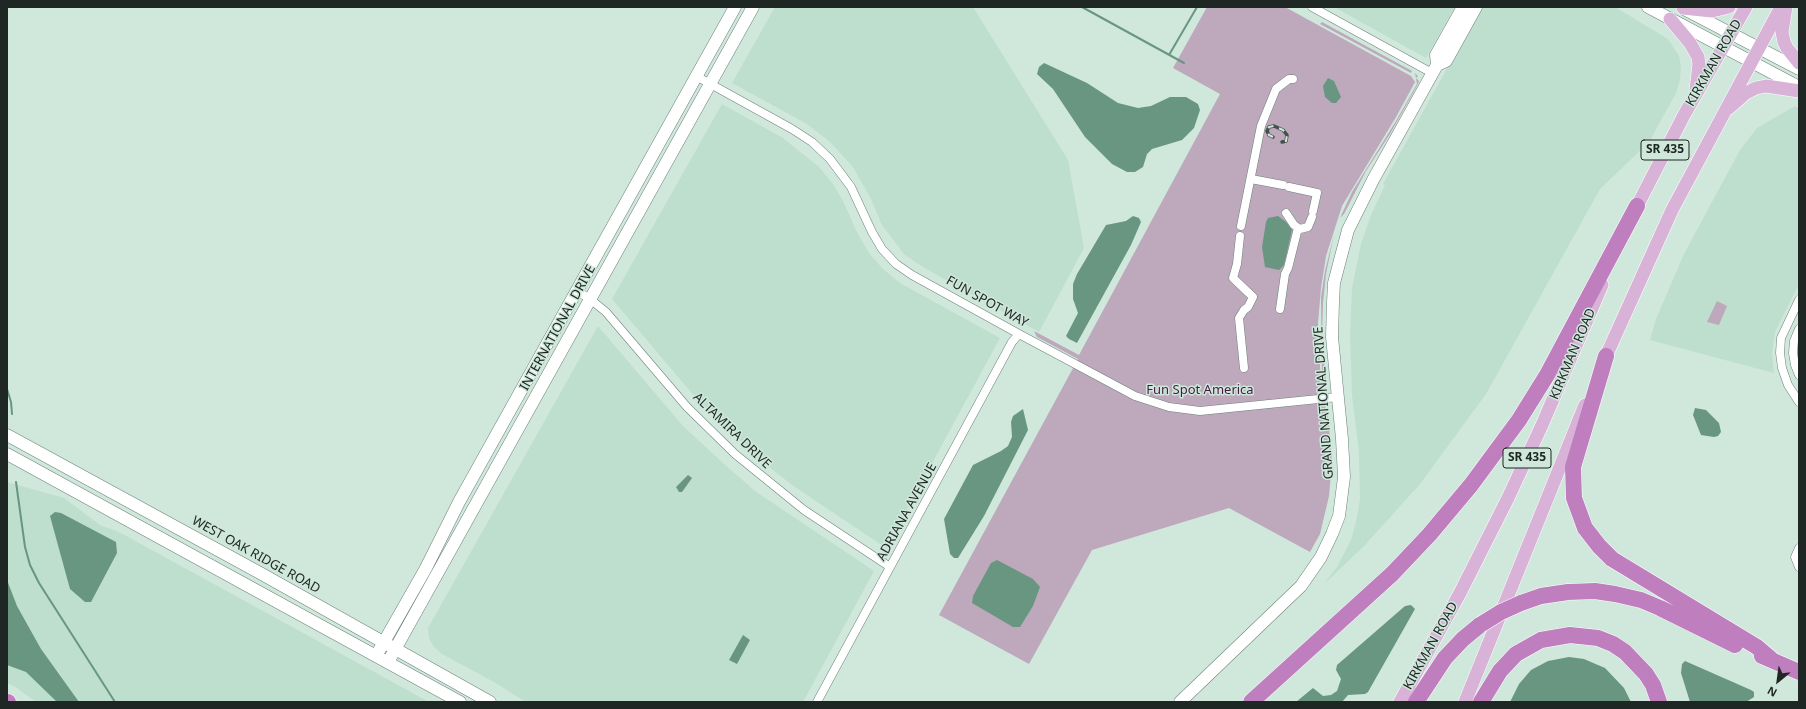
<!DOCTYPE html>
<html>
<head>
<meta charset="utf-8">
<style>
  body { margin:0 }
  #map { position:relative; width:1806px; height:709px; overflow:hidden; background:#d0e8dc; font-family:"Noto Sans",sans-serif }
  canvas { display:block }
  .frame { position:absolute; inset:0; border:8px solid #1e2723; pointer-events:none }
  .north { position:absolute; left:1758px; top:661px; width:40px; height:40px; -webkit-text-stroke:3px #d0e8dc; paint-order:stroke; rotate:209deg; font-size:11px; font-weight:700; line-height:16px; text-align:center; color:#1e2723 }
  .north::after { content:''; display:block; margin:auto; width:14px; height:18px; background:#1e2723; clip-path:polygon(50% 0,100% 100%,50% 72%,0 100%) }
</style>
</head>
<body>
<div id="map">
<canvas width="1806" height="709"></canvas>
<div class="frame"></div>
<div class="north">N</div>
</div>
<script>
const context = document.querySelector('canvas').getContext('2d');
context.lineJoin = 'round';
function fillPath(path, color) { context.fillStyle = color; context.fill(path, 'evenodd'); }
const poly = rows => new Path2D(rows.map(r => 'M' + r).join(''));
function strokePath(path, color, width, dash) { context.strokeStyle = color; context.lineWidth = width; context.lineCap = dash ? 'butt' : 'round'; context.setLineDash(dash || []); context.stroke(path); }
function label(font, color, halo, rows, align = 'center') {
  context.font = font + ' "Noto Sans",sans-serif'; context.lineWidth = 3; context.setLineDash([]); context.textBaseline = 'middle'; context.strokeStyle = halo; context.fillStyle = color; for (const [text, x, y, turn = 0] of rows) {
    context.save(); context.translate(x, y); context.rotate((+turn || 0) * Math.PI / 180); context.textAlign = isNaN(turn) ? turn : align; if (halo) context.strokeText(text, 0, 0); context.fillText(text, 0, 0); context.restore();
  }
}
const built = poly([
  [775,7,973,7,1068,160,1084,248,1039,332,921,266,904,254,882,225,871,199,853,167,830,142,807,124,732,83],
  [1334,7,1455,7,1426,58],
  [1481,7,1615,7,1668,39,1679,56,1681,68,1680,80,1676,93,1649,142,1600,189,1486,394,1420,484,1364,546,1323,585,1337,567,1351,540,1356,522,1360,500,1359,452,1352,395,1350,336,1352,288,1361,244,1371,215,1385,185,1383,184],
  [722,104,783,138,819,167,833,184,843,201,857,232,869,253,883,269,900,283,1000,338,886,548,792,485,759,459,701,404,612,299],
  [1795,106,1799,109,1799,284,1775,332,1772,353,1774,373,1650,340,1656,319,1684,254,1740,150,1757,128],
  [598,326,683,426,724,464,755,491,874,571,803,702,526,702,494,682,442,654,433,646,429,638,428,628],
  [7,482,64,498,100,525,119,532,429,702,36,702,17,688,7,683]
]);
const green = poly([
  [1207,7,1285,7,1411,76,1415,82,1396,117,1342,206,1326,256,1321,288,1318,323,1321,388,1328,417,1332,463,1329,496,1320,534,1310,552,1229,508,1092,550,1029,664,939,615,1078,359,1037,337,1034,331,1079,355,1220,94,1173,68],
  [1322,22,1412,71,1411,73,1320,24],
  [1415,73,1418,76,1416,78,1419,81,1418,84,1390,134,1366,171,1344,214,1340,218,1352,192,1396,121,1417,84],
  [1334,235,1326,274,1323,303,1322,338,1326,383,1325,387,1322,387,1321,297,1325,271],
  [1717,301,1727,306,1719,325,1707,322]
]);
const water = poly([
  [1044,63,1087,83,1118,103,1138,108,1151,106,1170,97,1186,97,1198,104,1200,110,1194,128,1182,140,1152,149,1147,154,1143,167,1135,172,1127,172,1112,164,1085,137,1053,89,1037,74,1039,67],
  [1328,78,1334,81,1341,97,1336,103,1332,103,1325,97,1323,86],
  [1133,216,1139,218,1141,222,1131,245,1077,343,1069,339,1066,336,1078,313,1073,299,1073,284,1077,274,1106,225,1126,221],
  [1278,216,1286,222,1292,230,1284,265,1279,270,1265,267,1262,247,1266,222,1268,218],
  [1695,408,1706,410,1719,423,1721,432,1718,436,1714,437,1701,435,1693,415],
  [1023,409,1028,430,984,516,958,558,954,558,950,554,944,519,973,465,1001,451,1008,446,1012,437,1011,422,1013,416],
  [688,475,692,478,682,492,679,492,676,487],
  [55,512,61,513,116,542,117,553,91,602,85,602,70,589,50,516],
  [997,560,1033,579,1040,587,1033,606,1020,627,1013,627,972,603,973,596,991,563],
  [7,580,17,606,41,649,79,702,57,702,26,672,7,665],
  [1411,605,1415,609,1368,692,1365,694,1348,695,1342,702,1296,702,1313,688,1323,696,1331,695,1337,691,1341,679,1336,670,1337,665,1405,606],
  [743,635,750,640,737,664,729,660],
  [1569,657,1584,659,1605,668,1624,688,1631,702,1510,702,1519,684,1531,670,1548,661],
  [1685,661,1751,690,1754,692,1754,697,1746,702,1690,702,1681,673,1682,664]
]);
const stream = poly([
  [1082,7,1184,63],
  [1169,55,1197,7],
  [7,389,11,402,12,414],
  [16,482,25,547,30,565,39,583,115,702]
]);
const street = poly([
  [1312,7,1432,73],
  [696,76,792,129,812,142,830,159,851,187,872,232,882,249,896,264,912,275,1019,334,1135,396,1169,407,1200,411,1338,397],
  [1251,179,1283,185],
  [1289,187,1317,193,1313,211],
  [1286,213,1294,225,1300,229,1308,227,1312,217],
  [1241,226,1261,126,1276,89,1289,79,1293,79],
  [1240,236,1237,264,1233,278,1253,297,1248,307,1244,310,1239,318,1244,368],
  [577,291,590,299,606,312,687,407,735,454,804,510,890,567],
  [1799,300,1781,338,1780,353,1782,368,1788,385,1799,402],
  [1280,309,1285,274,1288,268,1298,228],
  [1799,329,1794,341,1793,353,1795,365,1799,375],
  [1799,548,1795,557,1799,567],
  [817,702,1012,342,1019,334]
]);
const secondary = poly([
  [1648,7,1799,87],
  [1684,9,1799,69],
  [1437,65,1446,61,1476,7],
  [7,435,260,573,490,702],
  [7,454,460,702],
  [376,656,426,568,459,502,489,448,735,7],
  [388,662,753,7],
  [1180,702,1301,586,1321,557,1332,534,1339,516,1344,477,1342,439,1332,337,1333,302,1334,283,1339,264,1348,230,1373,180,1437,65,1436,55,1463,7]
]);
const primary = poly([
  [1786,7,1782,32,1784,42,1787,48,1799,63],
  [1683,8,1712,11,1729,7],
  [1670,19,1690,43,1698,57,1699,64,1696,90],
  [1729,108,1746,93,1756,88,1766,86,1799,91],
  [1633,214,1684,115,1746,7],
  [1602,365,1672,210,1781,7],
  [1400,702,1460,593,1508,498,1542,425,1602,285],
  [1465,702,1585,405]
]);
const highway = poly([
  [1606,356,1573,467,1574,498,1585,528,1599,546,1612,559,1757,647,1771,659],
  [1521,603,1541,596,1568,592,1595,591,1615,594,1641,600,1660,608,1735,645],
  [1762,656,1799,672],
  [7,702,8,702],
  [1251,702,1392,574,1429,535,1471,485,1519,420,1547,375,1637,206],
  [1416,702,1445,658,1463,639,1480,625],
  [1481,702,1500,671,1516,654,1541,640,1570,635,1598,638,1613,644,1625,652,1646,674,1653,685,1659,702]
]);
const rail = poly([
  [1273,137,1269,135,1267,131,1269,127,1274,126,1283,130,1287,135,1286,141,1282,142]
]);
const highwayBridge = poly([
  [1480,625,1501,612,1521,603]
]);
const shields = [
  [1665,150,48],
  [1527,458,48]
];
const shieldNames = [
  ["SR 435",1665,150],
  ["SR 435",1527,458]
];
const streetNames = [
  ["KIRKMAN ROAD",1714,63,-60],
  ["FUN SPOT WAY",987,302,29],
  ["INTERNATIONAL DRIVE",558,328,-61],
  ["KIRKMAN ROAD",1573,354,-67],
  ["GRAND NATIONAL DRIVE",1324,403,-94],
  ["ALTAMIRA DRIVE",732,431,44],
  ["ADRIANA AVENUE",907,512,-61],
  ["WEST OAK RIDGE ROAD",256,555,29],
  ["KIRKMAN ROAD",1431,646,-61]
];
const parkNames = [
  ["Fun Spot America",1200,390]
];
fillPath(built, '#bedece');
fillPath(green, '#bda8bc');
fillPath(water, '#689681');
strokePath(stream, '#689681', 2);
strokePath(street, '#6c8278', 9);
strokePath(secondary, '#6c8278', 13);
strokePath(primary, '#fff', 14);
strokePath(highway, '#fff', 17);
strokePath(street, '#fff', 8);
strokePath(secondary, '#fff', 12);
strokePath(primary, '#d9b2d8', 13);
strokePath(highway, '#bf7ebe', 16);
strokePath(rail, '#44504b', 3.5);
strokePath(rail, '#d0e8dc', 2, [6]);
strokePath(highwayBridge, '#fff', 17, []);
strokePath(highwayBridge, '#bf7ebe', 16);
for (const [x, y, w] of shields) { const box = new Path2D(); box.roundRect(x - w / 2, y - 10, w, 20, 3); context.fillStyle = '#d0e8dc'; context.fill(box); strokePath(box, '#1e2723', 1); }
label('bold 12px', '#1e2723', null, shieldNames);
label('13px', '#1e2723', '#d0e8dc', streetNames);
label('13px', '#441a44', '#d0e8dc', parkNames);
</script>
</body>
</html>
